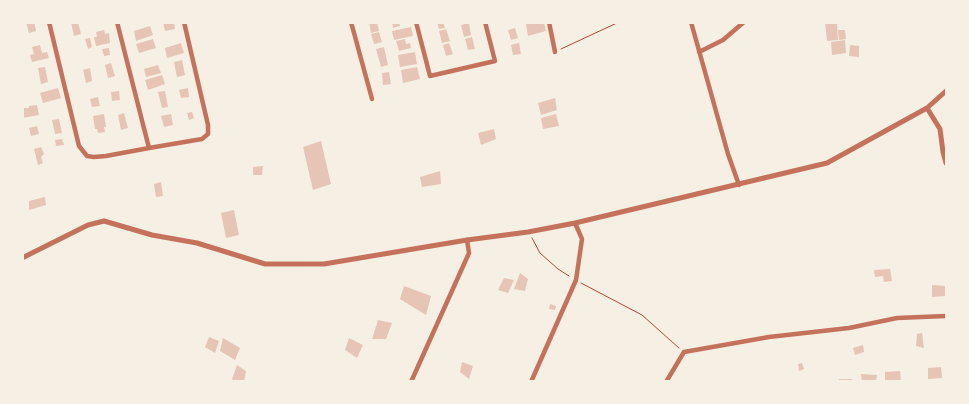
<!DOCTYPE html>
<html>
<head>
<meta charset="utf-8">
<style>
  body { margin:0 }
  #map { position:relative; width:969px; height:404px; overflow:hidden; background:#f6efe4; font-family:Cabin,sans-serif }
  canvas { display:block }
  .frame { position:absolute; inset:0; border:24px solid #f6efe4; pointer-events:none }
</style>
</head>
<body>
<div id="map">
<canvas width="969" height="404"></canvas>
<div class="frame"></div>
</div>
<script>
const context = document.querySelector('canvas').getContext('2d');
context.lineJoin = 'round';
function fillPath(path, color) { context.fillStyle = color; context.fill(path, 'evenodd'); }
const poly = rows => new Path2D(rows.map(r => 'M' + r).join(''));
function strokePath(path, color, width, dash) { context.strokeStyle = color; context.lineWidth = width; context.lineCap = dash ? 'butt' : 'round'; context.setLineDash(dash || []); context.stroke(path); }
const building = poly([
  [26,22,34,22,36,31,29,33],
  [71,22,78,22,81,34,74,36],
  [163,22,174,22,175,29,165,31],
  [369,22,377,22,379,31,371,33],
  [392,22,399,22,400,26,393,28],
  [437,22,443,22,445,28,439,29],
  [534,22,544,22,546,31,528,36,526,24],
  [825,22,837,22,838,40,827,41],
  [469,23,471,35,464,37,461,25],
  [150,26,153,35,136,41,134,31],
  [411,27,413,36,394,40,392,31],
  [515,28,518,38,511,40,508,30],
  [446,29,450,41,442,43,439,31],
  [104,30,105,34,109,33,110,43,96,46,94,37,97,37,96,32],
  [838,30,845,30,846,39,839,40],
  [379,32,382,42,374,44,371,34],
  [472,37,475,49,468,50,465,39],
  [90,38,92,47,88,49,85,39],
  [153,39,156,48,139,53,136,44],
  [405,39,406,44,410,43,411,48,399,51,396,41],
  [845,40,846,53,832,55,831,42],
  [181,43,184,53,167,58,165,48],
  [449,43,453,54,446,56,443,45],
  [519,43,521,54,513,55,511,45],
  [40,45,42,53,47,52,49,58,32,62,30,55,34,54,32,47],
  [850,45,859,46,859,57,849,56],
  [384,47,388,65,381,67,376,49],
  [109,48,110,55,104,56,102,49],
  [415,52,417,64,400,67,398,55],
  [182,60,185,75,177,77,174,62],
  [111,63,115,76,108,78,105,65],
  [158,65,161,73,146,77,144,69],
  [45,67,48,82,41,84,38,68],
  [417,67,420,79,403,83,401,70],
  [90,68,92,81,86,83,83,70],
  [389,72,391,84,383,85,382,73],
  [162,75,165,84,148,90,145,80],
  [58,88,61,98,43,103,40,93],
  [188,88,189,97,181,98,179,90],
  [119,91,120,100,112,101,111,92],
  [165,91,168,107,162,108,158,92],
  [98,97,100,106,92,107,90,99],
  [555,98,557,110,541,115,538,103],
  [37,105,39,115,22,118,22,108,29,108,29,106],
  [192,112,194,118,189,120,187,113],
  [124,113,128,128,121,130,118,115],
  [104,114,106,127,104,127,105,132,98,133,97,129,95,129,93,116],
  [171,114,173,125,164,127,161,116],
  [556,114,559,126,543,129,541,118],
  [59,119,62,133,55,134,52,120],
  [37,126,39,134,31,136,29,128],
  [494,129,496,139,481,145,478,133],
  [62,139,64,145,56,146,55,140],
  [321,141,331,184,313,190,303,147],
  [41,147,44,154,41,157,43,163,38,165,34,149],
  [263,166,262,175,253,175,253,167],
  [440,171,441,184,422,187,420,177],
  [161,182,163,196,156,197,154,184],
  [45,197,46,205,29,210,29,201],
  [234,210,239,235,226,238,221,213],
  [890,269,892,281,884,282,883,276,875,277,874,270],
  [520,273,528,279,525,291,514,289],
  [504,278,514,280,508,293,498,290],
  [932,285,946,286,946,296,932,297],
  [404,286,431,296,426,315,400,299],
  [550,304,556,306,555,310,549,309],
  [378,320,392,323,386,339,372,339],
  [922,333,924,348,916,346,917,334],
  [209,337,219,341,215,353,205,347],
  [223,338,240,348,235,360,220,351],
  [349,338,363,345,357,358,345,350],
  [863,345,864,352,855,355,853,348],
  [462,362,473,366,469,379,460,372],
  [802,363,804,369,799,371,798,364],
  [237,365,246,371,244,382,236,382,232,379],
  [941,367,942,378,928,379,928,368],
  [900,371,901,382,885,382,885,372],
  [861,374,877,375,876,382,862,382],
  [839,379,852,379,853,382,839,382]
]);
const path = poly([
  [561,49,619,22],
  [532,238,540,253,558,269,569,276],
  [581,283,642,315,679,348]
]);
const minor = poly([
  [49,22,79,146,87,156,94,157,106,156,149,148,117,22],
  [351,22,372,99],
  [416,22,430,76,495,61,485,22],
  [549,22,555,52],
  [691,22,728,154,739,185],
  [699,52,723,40,744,22],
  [149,148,202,139,208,134,208,125,184,22],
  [411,382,469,253,467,240],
  [531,382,576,280,582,239,575,223],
  [666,382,684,352,769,337,849,328,897,318,946,316]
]);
const tertiary = poly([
  [927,108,940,129,943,152,946,163],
  [22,258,88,225,104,221,152,235,197,243,265,264,324,264,467,240,528,232,575,223,827,163,927,108,946,91]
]);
fillPath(building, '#e6c5b7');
strokePath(path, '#b5482f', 1);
strokePath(minor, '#c5725c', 4.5);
strokePath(tertiary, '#c5725c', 5);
</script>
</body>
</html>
